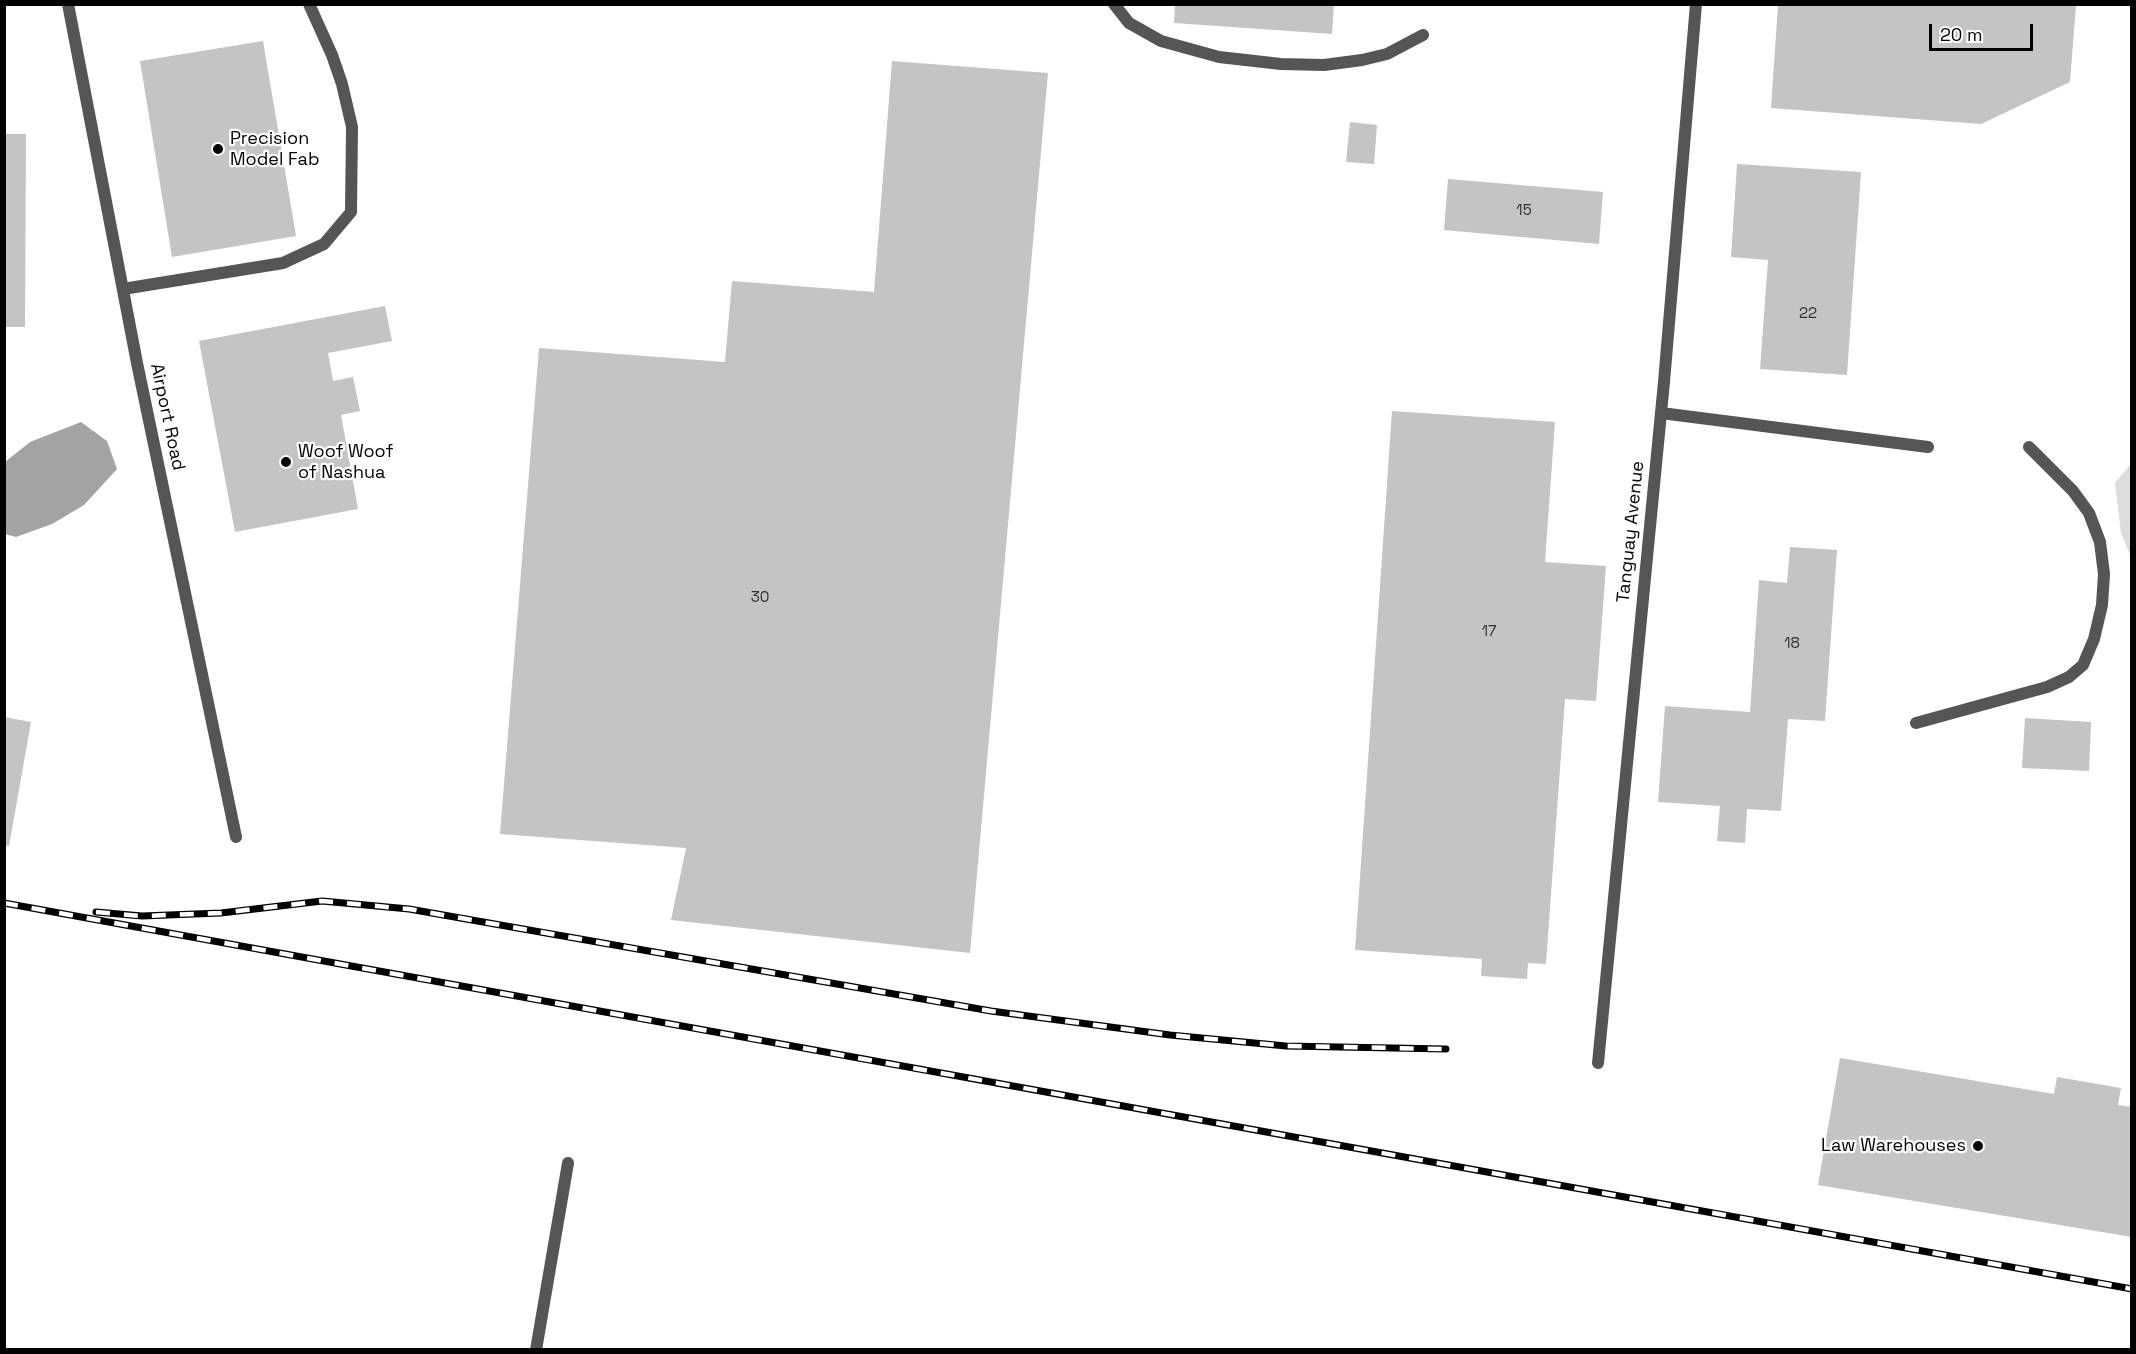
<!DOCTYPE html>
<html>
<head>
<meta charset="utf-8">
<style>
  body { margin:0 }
  #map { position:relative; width:2136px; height:1354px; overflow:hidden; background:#fff; font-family:"Space Grotesk",sans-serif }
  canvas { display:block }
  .frame { position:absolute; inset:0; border:6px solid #000; pointer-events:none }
  .scale { position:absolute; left:1929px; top:24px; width:104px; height:27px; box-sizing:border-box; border:3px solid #000; border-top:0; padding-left:8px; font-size:18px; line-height:21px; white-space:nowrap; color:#000; -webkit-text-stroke:4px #fff; paint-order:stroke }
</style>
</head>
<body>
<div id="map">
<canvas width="2136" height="1354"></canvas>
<div class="frame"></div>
<div class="scale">20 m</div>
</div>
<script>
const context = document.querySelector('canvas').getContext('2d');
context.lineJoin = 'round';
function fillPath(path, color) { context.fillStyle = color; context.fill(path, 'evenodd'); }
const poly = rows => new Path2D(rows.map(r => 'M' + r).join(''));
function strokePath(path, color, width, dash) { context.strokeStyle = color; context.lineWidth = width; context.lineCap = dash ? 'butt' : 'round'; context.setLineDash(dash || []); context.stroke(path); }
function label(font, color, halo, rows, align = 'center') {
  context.font = font + ' "Space Grotesk",sans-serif'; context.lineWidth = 4.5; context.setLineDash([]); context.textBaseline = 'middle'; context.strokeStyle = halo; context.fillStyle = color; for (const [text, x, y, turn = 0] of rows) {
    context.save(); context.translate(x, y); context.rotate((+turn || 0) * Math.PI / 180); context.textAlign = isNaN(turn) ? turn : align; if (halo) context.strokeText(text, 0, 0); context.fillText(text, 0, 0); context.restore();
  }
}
const green = poly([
  [2131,464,2131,557,2121,533,2115,483]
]);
const water = poly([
  [81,422,107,441,117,469,84,505,52,524,16,537,5,534,5,462,30,442]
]);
const building = poly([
  [1175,4,1334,4,1332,34,1174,23],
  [1778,5,2076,5,2070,82,1981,124,1771,108],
  [263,41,296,236,172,257,140,61],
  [892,61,1048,73,970,953,671,920,686,848,500,834,539,348,725,362,732,281,874,292],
  [1350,122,1377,125,1374,164,1346,162],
  [4,134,26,134,25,327,4,327],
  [1737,164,1861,172,1847,375,1760,369,1768,260,1731,257],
  [1448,179,1603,192,1599,244,1444,230],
  [385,306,392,341,328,353,333,381,353,377,360,411,341,415,358,509,235,532,199,341],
  [1392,411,1555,422,1545,562,1606,566,1596,701,1565,699,1546,964,1528,963,1527,979,1481,976,1482,959,1355,950],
  [1790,547,1837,550,1825,721,1788,719,1781,811,1747,809,1745,843,1717,841,1720,806,1658,802,1665,706,1750,712,1759,580,1787,583],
  [4,717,31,722,9,846,4,845],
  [2025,718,2091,722,2089,771,2022,768],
  [1840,1058,2054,1094,2057,1077,2121,1088,2118,1105,2132,1107,2132,1237,1818,1185]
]);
const lane = poly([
  [1114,4,1129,23,1161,41,1219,57,1281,64,1324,65,1362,60,1387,54,1423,35],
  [123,289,283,263,324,244,351,212,352,127,342,84,332,55,309,4],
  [1661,413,1928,447],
  [1916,723,2047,687,2069,677,2083,665,2094,639,2102,605,2104,574,2100,542,2089,513,2073,491,2029,447],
  [536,1350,568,1163]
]);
const street = poly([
  [68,4,137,363,236,837],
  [1598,1063,1664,382,1696,4]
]);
const rail = poly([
  [4,903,2132,1289],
  [96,912,142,916,221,913,322,901,409,909,991,1011,1170,1035,1286,1046,1446,1049]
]);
const markers = [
  [218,149,6,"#000"],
  [286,462,6,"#000"],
  [1978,1146,6,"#000"]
];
const numberNames = [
  ["15",1524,211],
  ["22",1808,314],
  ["30",760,598],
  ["17",1489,632],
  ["18",1792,644]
];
const poiNames = [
  ["Precision",230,139],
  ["Model Fab",230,160],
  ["Woof Woof",298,452],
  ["of Nashua",298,473],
  ["Law Warehouses",1966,1146,"right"]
];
const streetNames = [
  ["Airport Road",167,417,78],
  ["Tanguay Avenue",1631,532,-84]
];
fillPath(green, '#dcdcdc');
fillPath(water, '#a3a3a3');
fillPath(building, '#c4c4c4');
strokePath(lane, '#555', 12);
strokePath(street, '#555', 12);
strokePath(rail, '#000', 7);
strokePath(rail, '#fff', 4.5, [14]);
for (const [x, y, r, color] of markers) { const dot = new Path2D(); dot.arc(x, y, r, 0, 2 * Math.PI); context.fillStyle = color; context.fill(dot); strokePath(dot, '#fff', 2); }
label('15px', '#313131', null, numberNames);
label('18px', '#000', '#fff', poiNames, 'left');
label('18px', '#000', '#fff', streetNames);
</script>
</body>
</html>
